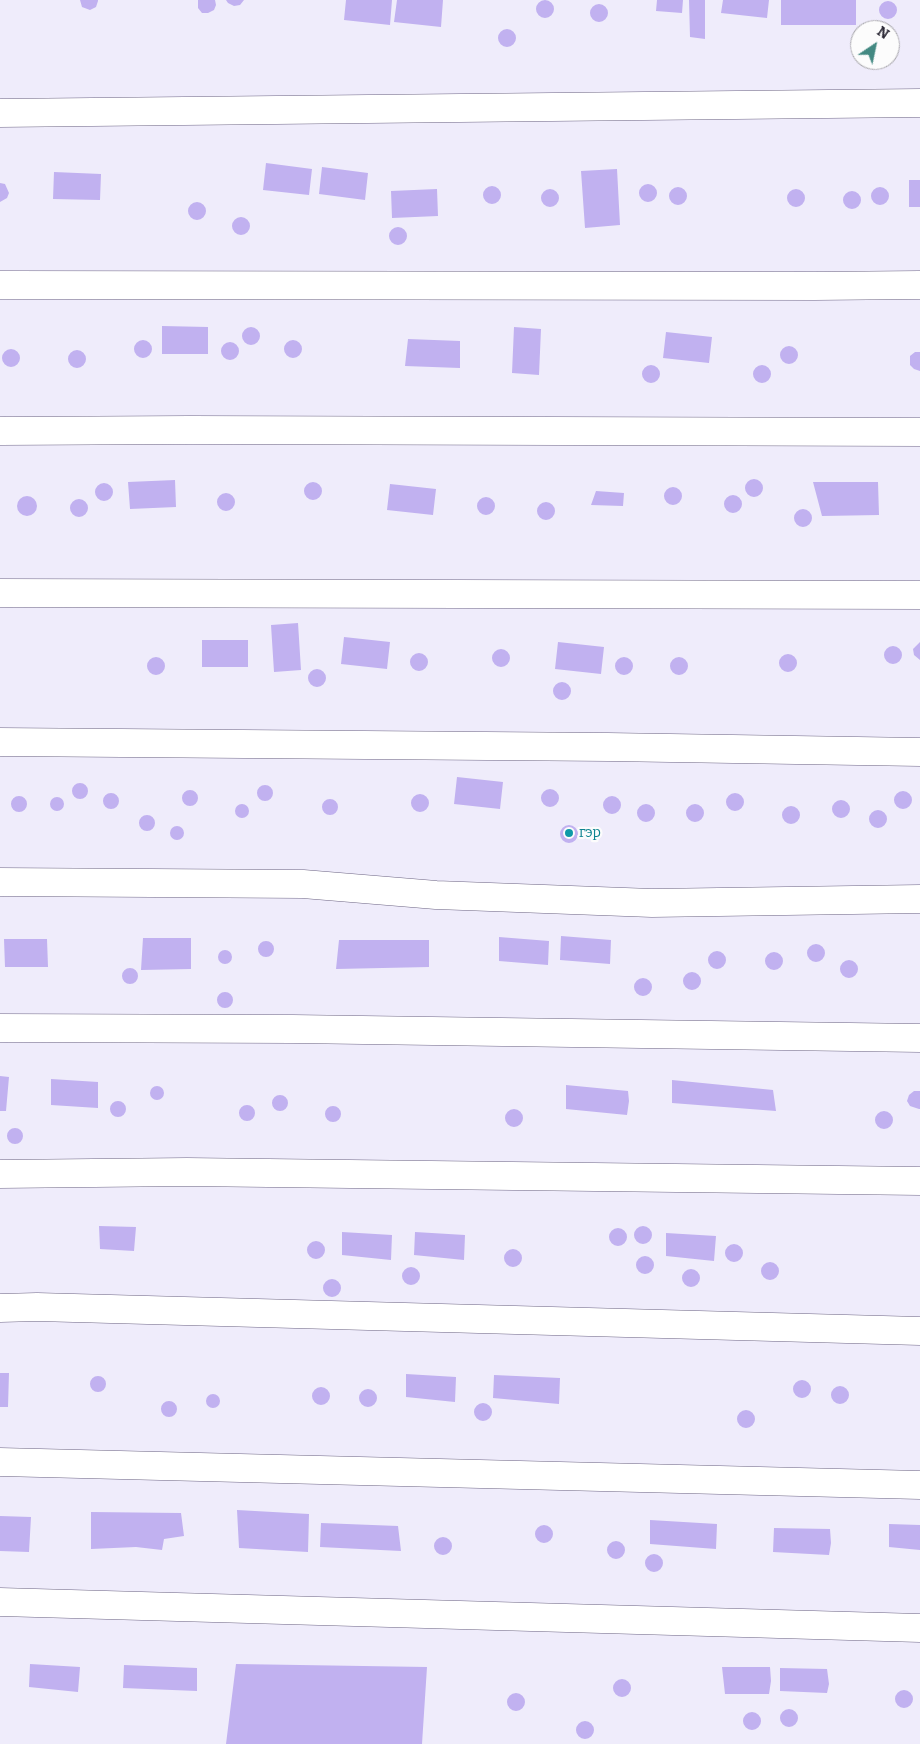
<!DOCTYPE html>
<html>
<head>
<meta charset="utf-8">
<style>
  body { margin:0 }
  #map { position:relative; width:920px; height:1744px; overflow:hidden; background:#efecfb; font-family:Bitter,serif }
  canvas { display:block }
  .north { position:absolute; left:850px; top:20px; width:50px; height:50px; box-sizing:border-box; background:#fcfcfc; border:1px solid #a9a8ad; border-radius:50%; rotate:34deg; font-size:14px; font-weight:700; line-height:20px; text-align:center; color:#2d2a37 }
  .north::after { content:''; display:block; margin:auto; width:18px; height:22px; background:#438982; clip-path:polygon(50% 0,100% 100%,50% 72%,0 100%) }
</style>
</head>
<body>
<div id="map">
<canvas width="920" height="1744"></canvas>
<div class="north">N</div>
</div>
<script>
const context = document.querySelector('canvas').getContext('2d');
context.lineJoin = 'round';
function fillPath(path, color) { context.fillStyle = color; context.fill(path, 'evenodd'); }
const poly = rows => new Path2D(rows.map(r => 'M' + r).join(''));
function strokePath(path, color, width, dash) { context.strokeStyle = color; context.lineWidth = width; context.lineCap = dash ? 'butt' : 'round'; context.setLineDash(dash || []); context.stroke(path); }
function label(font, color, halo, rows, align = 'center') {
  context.font = font + ' Bitter,serif'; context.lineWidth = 4.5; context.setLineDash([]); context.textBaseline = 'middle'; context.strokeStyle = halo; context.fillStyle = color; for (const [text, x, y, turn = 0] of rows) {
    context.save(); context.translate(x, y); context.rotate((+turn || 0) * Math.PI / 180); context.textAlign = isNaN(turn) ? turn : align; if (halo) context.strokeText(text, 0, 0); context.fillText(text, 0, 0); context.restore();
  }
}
const building = poly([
  '536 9a9 9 0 1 1 18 0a9 9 0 1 1-18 0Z',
  [80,0,98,0,98,1,96,7,90,10,82,7],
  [198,0,215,0,216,5,214,10,208,13,202,13,198,8],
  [226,0,244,0,240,5,234,6,228,3],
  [346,0,392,0,390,25,344,20],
  [397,0,443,0,441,27,394,22],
  [657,0,683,0,682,13,656,11],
  [689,0,705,0,705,39,690,37],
  [723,0,769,0,767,18,721,13],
  [781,0,856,0,856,25,781,25],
  '879 10a9 9 0 1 1 18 0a9 9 0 1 1-18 0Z',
  '590 13a9 9 0 1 1 18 0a9 9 0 1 1-18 0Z',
  '498 38a9 9 0 1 1 18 0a9 9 0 1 1-18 0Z',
  [266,163,312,169,309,195,263,190],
  [322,167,368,173,365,200,319,194],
  [617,169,620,225,585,228,581,171],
  [54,172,101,174,100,200,53,199],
  [909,180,920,180,920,207,909,207],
  [0,183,5,184,9,193,7,198,0,202],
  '639 193a9 9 0 1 1 18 0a9 9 0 1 1-18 0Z',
  '483 195a9 9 0 1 1 18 0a9 9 0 1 1-18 0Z',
  '669 196a9 9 0 1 1 18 0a9 9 0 1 1-18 0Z',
  '871 196a9 9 0 1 1 18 0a9 9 0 1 1-18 0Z',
  '787 198a9 9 0 1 1 18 0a9 9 0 1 1-18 0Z',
  '541 198a9 9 0 1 1 18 0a9 9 0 1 1-18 0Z',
  [437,189,438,216,392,218,391,191],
  '843 200a9 9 0 1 1 18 0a9 9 0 1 1-18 0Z',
  '188 211a9 9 0 1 1 18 0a9 9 0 1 1-18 0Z',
  '232 226a9 9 0 1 1 18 0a9 9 0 1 1-18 0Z',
  '389 236a9 9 0 1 1 18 0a9 9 0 1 1-18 0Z',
  [162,326,208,327,208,354,162,354],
  '242 336a9 9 0 1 1 18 0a9 9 0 1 1-18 0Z',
  [514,327,541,329,539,375,512,373],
  [666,332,712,337,709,363,663,358],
  [408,339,460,341,460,368,405,366],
  '134 349a9 9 0 1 1 18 0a9 9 0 1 1-18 0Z',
  '284 349a9 9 0 1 1 18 0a9 9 0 1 1-18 0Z',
  '221 351a9 9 0 1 1 18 0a9 9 0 1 1-18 0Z',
  '780 355a9 9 0 1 1 18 0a9 9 0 1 1-18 0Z',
  '2 358a9 9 0 1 1 18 0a9 9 0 1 1-18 0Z',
  '68 359a9 9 0 1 1 18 0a9 9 0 1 1-18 0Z',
  [915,352,920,352,920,371,914,369,910,365,910,356],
  '642 374a9 9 0 1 1 18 0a9 9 0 1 1-18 0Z',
  '753 374a9 9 0 1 1 18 0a9 9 0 1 1-18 0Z',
  '745 488a9 9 0 1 1 18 0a9 9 0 1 1-18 0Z',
  [175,480,176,507,130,509,128,482],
  '304 491a9 9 0 1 1 18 0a9 9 0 1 1-18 0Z',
  [813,482,878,482,879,515,822,516],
  '95 492a9 9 0 1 1 18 0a9 9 0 1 1-18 0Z',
  [390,484,436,489,433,515,387,510],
  '664 496a9 9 0 1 1 18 0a9 9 0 1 1-18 0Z',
  [596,491,624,493,623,506,591,505],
  '217 502a9 9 0 1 1 18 0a9 9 0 1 1-18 0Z',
  '724 504a9 9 0 1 1 18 0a9 9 0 1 1-18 0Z',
  '17 506a10 10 0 1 1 20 0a10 10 0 1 1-20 0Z',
  '477 506a9 9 0 1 1 18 0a9 9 0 1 1-18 0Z',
  '70 508a9 9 0 1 1 18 0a9 9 0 1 1-18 0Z',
  '537 511a9 9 0 1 1 18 0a9 9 0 1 1-18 0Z',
  '794 518a9 9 0 1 1 18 0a9 9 0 1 1-18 0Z',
  [298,623,301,670,274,672,271,625],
  [344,637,390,642,387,669,341,664],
  [202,640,248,640,248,667,202,667],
  [558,642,604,647,601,674,555,669],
  [920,642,920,660,914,655,913,649],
  '884 655a9 9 0 1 1 18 0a9 9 0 1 1-18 0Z',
  '492 658a9 9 0 1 1 18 0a9 9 0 1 1-18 0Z',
  '410 662a9 9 0 1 1 18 0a9 9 0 1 1-18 0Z',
  '779 663a9 9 0 1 1 18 0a9 9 0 1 1-18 0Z',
  '670 666a9 9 0 1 1 18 0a9 9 0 1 1-18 0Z',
  '147 666a9 9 0 1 1 18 0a9 9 0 1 1-18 0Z',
  '615 666a9 9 0 1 1 18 0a9 9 0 1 1-18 0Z',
  '308 678a9 9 0 1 1 18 0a9 9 0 1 1-18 0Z',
  '553 691a9 9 0 1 1 18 0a9 9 0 1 1-18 0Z',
  [457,777,503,782,500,809,454,804],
  '72 791a8 8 0 1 1 16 0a8 8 0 1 1-16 0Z',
  '257 793a8 8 0 1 1 16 0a8 8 0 1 1-16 0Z',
  '541 798a9 9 0 1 1 18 0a9 9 0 1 1-18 0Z',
  '182 798a8 8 0 1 1 16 0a8 8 0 1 1-16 0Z',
  '894 800a9 9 0 1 1 18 0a9 9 0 1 1-18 0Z',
  '726 802a9 9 0 1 1 18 0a9 9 0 1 1-18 0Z',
  '103 801a8 8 0 1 1 16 0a8 8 0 1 1-16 0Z',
  '411 803a9 9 0 1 1 18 0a9 9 0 1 1-18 0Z',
  '603 805a9 9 0 1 1 18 0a9 9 0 1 1-18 0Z',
  '11 804a8 8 0 1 1 16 0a8 8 0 1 1-16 0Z',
  '50 804a7 7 0 1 1 14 0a7 7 0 1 1-14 0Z',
  '322 807a8 8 0 1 1 16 0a8 8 0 1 1-16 0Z',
  '832 809a9 9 0 1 1 18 0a9 9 0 1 1-18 0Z',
  '235 811a7 7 0 1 1 14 0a7 7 0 1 1-14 0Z',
  '637 813a9 9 0 1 1 18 0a9 9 0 1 1-18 0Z',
  '686 813a9 9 0 1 1 18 0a9 9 0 1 1-18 0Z',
  '782 815a9 9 0 1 1 18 0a9 9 0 1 1-18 0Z',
  '869 819a9 9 0 1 1 18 0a9 9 0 1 1-18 0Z',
  '139 823a8 8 0 1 1 16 0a8 8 0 1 1-16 0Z',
  '560 834a9 9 0 1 1 18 0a9 9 0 1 1-18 0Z',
  '170 833a7 7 0 1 1 14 0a7 7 0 1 1-14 0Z',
  [561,936,611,940,610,964,560,960],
  [499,937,549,941,548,965,499,961],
  [143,938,191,938,191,969,141,970],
  [4,939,47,939,48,967,5,967],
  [339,940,429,940,429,967,336,969],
  '258 949a8 8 0 1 1 16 0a8 8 0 1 1-16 0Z',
  '807 953a9 9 0 1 1 18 0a9 9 0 1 1-18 0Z',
  '218 957a7 7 0 1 1 14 0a7 7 0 1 1-14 0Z',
  '708 960a9 9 0 1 1 18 0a9 9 0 1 1-18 0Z',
  '765 961a9 9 0 1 1 18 0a9 9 0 1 1-18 0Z',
  '840 969a9 9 0 1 1 18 0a9 9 0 1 1-18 0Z',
  '122 976a8 8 0 1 1 16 0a8 8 0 1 1-16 0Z',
  '683 981a9 9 0 1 1 18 0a9 9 0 1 1-18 0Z',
  '634 987a9 9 0 1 1 18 0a9 9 0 1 1-18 0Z',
  '217 1000a8 8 0 1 1 16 0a8 8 0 1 1-16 0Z',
  [0,1076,9,1077,6,1111,0,1111],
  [51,1079,98,1082,98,1108,51,1105],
  [672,1080,773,1090,776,1111,672,1103],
  [566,1085,628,1091,629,1101,627,1115,566,1109],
  '150 1093a7 7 0 1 1 14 0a7 7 0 1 1-14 0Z',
  [914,1091,920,1091,920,1109,919,1109,910,1106,907,1101,909,1095],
  '272 1103a8 8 0 1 1 16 0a8 8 0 1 1-16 0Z',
  '110 1109a8 8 0 1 1 16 0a8 8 0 1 1-16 0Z',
  '239 1113a8 8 0 1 1 16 0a8 8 0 1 1-16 0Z',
  '325 1114a8 8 0 1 1 16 0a8 8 0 1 1-16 0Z',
  '505 1118a9 9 0 1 1 18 0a9 9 0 1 1-18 0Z',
  '875 1120a9 9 0 1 1 18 0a9 9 0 1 1-18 0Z',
  '7 1136a8 8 0 1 1 16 0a8 8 0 1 1-16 0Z',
  '634 1235a9 9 0 1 1 18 0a9 9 0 1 1-18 0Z',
  [99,1226,136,1227,134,1251,100,1249],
  '609 1237a9 9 0 1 1 18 0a9 9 0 1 1-18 0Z',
  [342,1232,392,1235,391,1260,342,1255],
  [415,1232,465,1235,464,1260,414,1255],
  [666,1233,716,1236,714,1261,666,1256],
  '307 1250a9 9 0 1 1 18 0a9 9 0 1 1-18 0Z',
  '725 1253a9 9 0 1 1 18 0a9 9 0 1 1-18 0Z',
  '504 1258a9 9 0 1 1 18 0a9 9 0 1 1-18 0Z',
  '636 1265a9 9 0 1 1 18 0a9 9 0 1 1-18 0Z',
  '761 1271a9 9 0 1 1 18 0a9 9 0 1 1-18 0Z',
  '402 1276a9 9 0 1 1 18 0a9 9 0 1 1-18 0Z',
  '682 1278a9 9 0 1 1 18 0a9 9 0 1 1-18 0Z',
  '323 1288a9 9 0 1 1 18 0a9 9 0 1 1-18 0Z',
  [0,1373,9,1373,8,1407,0,1407],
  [406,1374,456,1377,455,1402,406,1397],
  [494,1375,560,1378,559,1404,493,1398],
  '90 1384a8 8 0 1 1 16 0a8 8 0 1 1-16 0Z',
  '793 1389a9 9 0 1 1 18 0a9 9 0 1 1-18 0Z',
  '831 1395a9 9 0 1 1 18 0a9 9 0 1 1-18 0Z',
  '312 1396a9 9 0 1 1 18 0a9 9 0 1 1-18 0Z',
  '359 1398a9 9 0 1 1 18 0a9 9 0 1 1-18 0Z',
  '206 1401a7 7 0 1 1 14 0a7 7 0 1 1-14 0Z',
  '161 1409a8 8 0 1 1 16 0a8 8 0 1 1-16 0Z',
  '474 1412a9 9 0 1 1 18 0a9 9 0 1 1-18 0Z',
  '737 1419a9 9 0 1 1 18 0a9 9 0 1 1-18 0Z',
  [237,1510,309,1514,308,1552,239,1548],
  [91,1512,181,1513,184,1536,164,1539,162,1550,136,1547,91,1549],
  [0,1516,31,1517,29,1552,0,1551],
  [650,1520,717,1524,716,1549,650,1544],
  [321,1523,398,1526,401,1551,320,1547],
  [889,1524,920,1525,920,1550,889,1547],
  '535 1534a9 9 0 1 1 18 0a9 9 0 1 1-18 0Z',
  [774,1528,830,1529,831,1543,829,1555,773,1552],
  '434 1546a9 9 0 1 1 18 0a9 9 0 1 1-18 0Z',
  '607 1550a9 9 0 1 1 18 0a9 9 0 1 1-18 0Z',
  '645 1563a9 9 0 1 1 18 0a9 9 0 1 1-18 0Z',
  [30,1664,80,1667,78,1692,29,1687],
  [236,1664,427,1667,422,1744,226,1744],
  [124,1665,197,1668,197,1691,123,1688],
  [722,1667,770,1667,771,1681,769,1694,725,1694],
  [780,1668,827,1669,829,1684,827,1693,780,1691],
  '613 1688a9 9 0 1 1 18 0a9 9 0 1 1-18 0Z',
  '895 1699a9 9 0 1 1 18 0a9 9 0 1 1-18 0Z',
  '507 1702a9 9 0 1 1 18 0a9 9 0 1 1-18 0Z',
  '780 1718a9 9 0 1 1 18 0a9 9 0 1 1-18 0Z',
  '743 1721a9 9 0 1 1 18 0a9 9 0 1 1-18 0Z',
  '576 1730a9 9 0 1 1 18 0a9 9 0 1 1-18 0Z'
]);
const minor = poly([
  [0,113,920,103],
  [0,285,815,286,920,285],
  [0,431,190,430,920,432],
  [0,593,920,595],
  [0,742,608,747,920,752],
  [0,882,303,884,436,895,652,903,920,899],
  [0,1028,293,1029,920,1038],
  [0,1174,187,1172,920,1181],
  [0,1308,37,1307,920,1331],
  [0,1462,920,1485],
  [0,1602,920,1628]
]);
const markers = [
  [569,833,5,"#0f9aa8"]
];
const cultureNames = [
  ["гэр",579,833]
];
fillPath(building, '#c1b1f0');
strokePath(minor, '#6d6584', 29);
strokePath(minor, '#fff', 28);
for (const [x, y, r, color] of markers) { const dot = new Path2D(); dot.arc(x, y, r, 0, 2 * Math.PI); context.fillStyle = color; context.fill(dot); strokePath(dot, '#fcfcfc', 2); }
label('14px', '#0d838f', '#fcfcfc', cultureNames, 'left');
</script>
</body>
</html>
